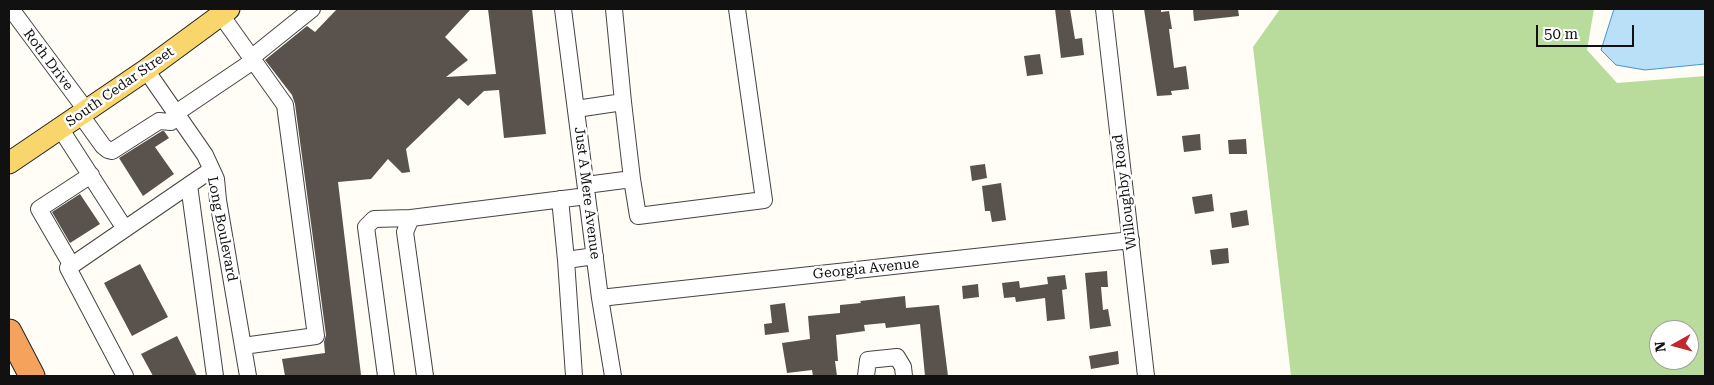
<!DOCTYPE html>
<html>
<head>
<meta charset="utf-8">
<style>
  body { margin:0 }
  #map { position:relative; width:1714px; height:385px; overflow:hidden; background:#fffdf5; font-family:"Roboto Serif",serif }
  canvas { display:block }
  .frame { position:absolute; inset:0; border:10px solid #111; pointer-events:none }
  .north { position:absolute; left:1649px; top:320px; width:50px; height:50px; box-sizing:border-box; background:#fff; border:1px solid #a0a0a0; border-radius:50%; rotate:263deg; font-size:14px; font-weight:700; line-height:20px; text-align:center; color:#111 }
  .north::after { content:''; display:block; margin:auto; width:18px; height:22px; background:#c4262e; clip-path:polygon(50% 0,100% 100%,50% 72%,0 100%) }
  .scale { position:absolute; left:1536px; top:25px; width:98px; height:22px; box-sizing:border-box; border:2px solid #111; border-top:0; padding-left:6px; font-size:15px; line-height:18px; white-space:nowrap; color:#111; -webkit-text-stroke:4px #fff; paint-order:stroke }
</style>
</head>
<body>
<div id="map">
<canvas width="1714" height="385"></canvas>
<div class="frame"></div>
<div class="north">N</div>
<div class="scale">50 m</div>
</div>
<script>
const context = document.querySelector('canvas').getContext('2d');
context.lineJoin = 'round';
function fillPath(path, color) { context.fillStyle = color; context.fill(path, 'evenodd'); }
const poly = rows => new Path2D(rows.map(r => 'M' + r).join(''));
function strokePath(path, color, width, dash) { context.strokeStyle = color; context.lineWidth = width; context.lineCap = dash ? 'butt' : 'round'; context.setLineDash(dash || []); context.stroke(path); }
function label(font, color, halo, rows, align = 'center') {
  context.font = font + ' "Roboto Serif",serif'; context.lineWidth = 5; context.setLineDash([]); context.textBaseline = 'middle'; context.strokeStyle = halo; context.fillStyle = color; for (const [text, x, y, turn = 0] of rows) {
    context.save(); context.translate(x, y); context.rotate((+turn || 0) * Math.PI / 180); context.textAlign = isNaN(turn) ? turn : align; if (halo) context.strokeText(text, 0, 0); context.fillText(text, 0, 0); context.restore();
  }
}
const forest = poly([
  [1280,9,1594,9,1587,50,1617,83,1705,76,1705,376,1291,376,1253,47],
  [1659,330,1689,330,1689,360,1659,360]
]);
const water = poly([
  [1614,9,1705,9,1705,64,1645,70,1616,65,1601,50,1614,9]
]);
const building = poly([
  [337,9,471,9,445,37,468,60,446,77,496,74,488,9,532,9,546,134,504,138,499,90,484,91,468,106,459,98,406,149,410,172,402,173,388,159,371,179,338,182,361,375,285,376,282,359,325,353,324,342,326,335,295,104,292,95,265,60,307,26,315,32],
  [1055,9,1070,9,1075,39,1082,38,1084,55,1061,58],
  [1144,9,1161,9,1161,12,1169,11,1172,29,1169,29,1174,68,1186,66,1189,89,1171,91,1172,95,1157,96],
  [1193,9,1238,9,1239,16,1194,21],
  [1040,54,1043,74,1027,76,1024,56],
  [162,131,164,131,169,138,155,147,174,174,143,196,119,158],
  [1200,134,1201,150,1184,152,1182,136],
  [1246,139,1247,154,1229,154,1228,140],
  [985,164,987,178,972,181,970,166],
  [1001,183,1006,220,992,222,990,211,985,211,982,186],
  [80,194,100,224,70,243,52,212],
  [1212,194,1214,211,1195,214,1192,197],
  [1247,210,1249,225,1232,228,1230,213],
  [1228,248,1229,263,1212,265,1210,250],
  [140,264,168,317,132,336,104,283],
  [1107,271,1108,287,1101,287,1103,310,1108,309,1111,326,1090,329,1085,273],
  [1065,275,1067,289,1062,290,1065,319,1047,321,1045,298,1016,302,1015,297,1004,298,1002,283,1019,281,1020,288,1048,284,1047,277],
  [978,284,979,297,963,299,962,286],
  [905,296,906,308,939,305,948,376,925,376,920,324,886,328,885,323,864,325,865,331,836,335,838,361,835,361,837,376,813,376,812,370,787,373,782,343,810,339,808,316,840,313,840,305,861,303,860,301],
  [785,303,789,332,765,335,764,324,772,323,770,305],
  [177,336,197,376,153,376,141,354],
  [1118,351,1119,364,1091,369,1089,356]
]);
const minor = poly([
  [11,9,86,110],
  [563,9,600,298,613,376],
  [614,9,623,102],
  [1104,9,1146,376],
  [221,15,285,105,316,336,243,346],
  [251,58,312,9],
  [146,70,205,155,216,179,218,200,248,376],
  [576,109,623,102,632,179],
  [176,113,253,61],
  [80,114,103,146,108,150,112,151,159,121,171,122,178,116],
  [60,128,125,229],
  [189,185,215,376],
  [586,185,632,179,638,216,764,200,737,9],
  [560,199,566,260,595,256],
  [566,260,574,376],
  [72,266,39,209,91,175],
  [600,298,1131,240],
  [125,376,68,268,211,170],
  [386,376,366,227,374,219,411,218],
  [425,376,405,232,411,218,587,196],
  [866,376,868,360,897,357,903,367,904,376]
]);
const major = poly([
  [9,163,146,70,229,9]
]);
const highway = poly([
  [9,332,32,376]
]);
const streetNames = [
  ["Roth Drive",48,60,53],
  ["South Cedar Street",120,87,-35],
  ["Willoughby Road",1125,192,-97],
  ["Just A Mere Avenue",587,193,83],
  ["Long Boulevard",222,229,79],
  ["Georgia Avenue",866,269,-6]
];
fillPath(forest, '#b9dc9c');
fillPath(water, '#b9e0f7');
strokePath(water, '#3f96cf', 1);
fillPath(building, '#5a524d');
strokePath(minor, '#444', 18);
strokePath(major, '#222', 23);
strokePath(highway, '#222', 27);
strokePath(minor, '#fff', 16);
strokePath(major, '#f9d66b', 21);
strokePath(highway, '#f5a25d', 25);
label('14px', '#111', '#fff', streetNames);
</script>
</body>
</html>
